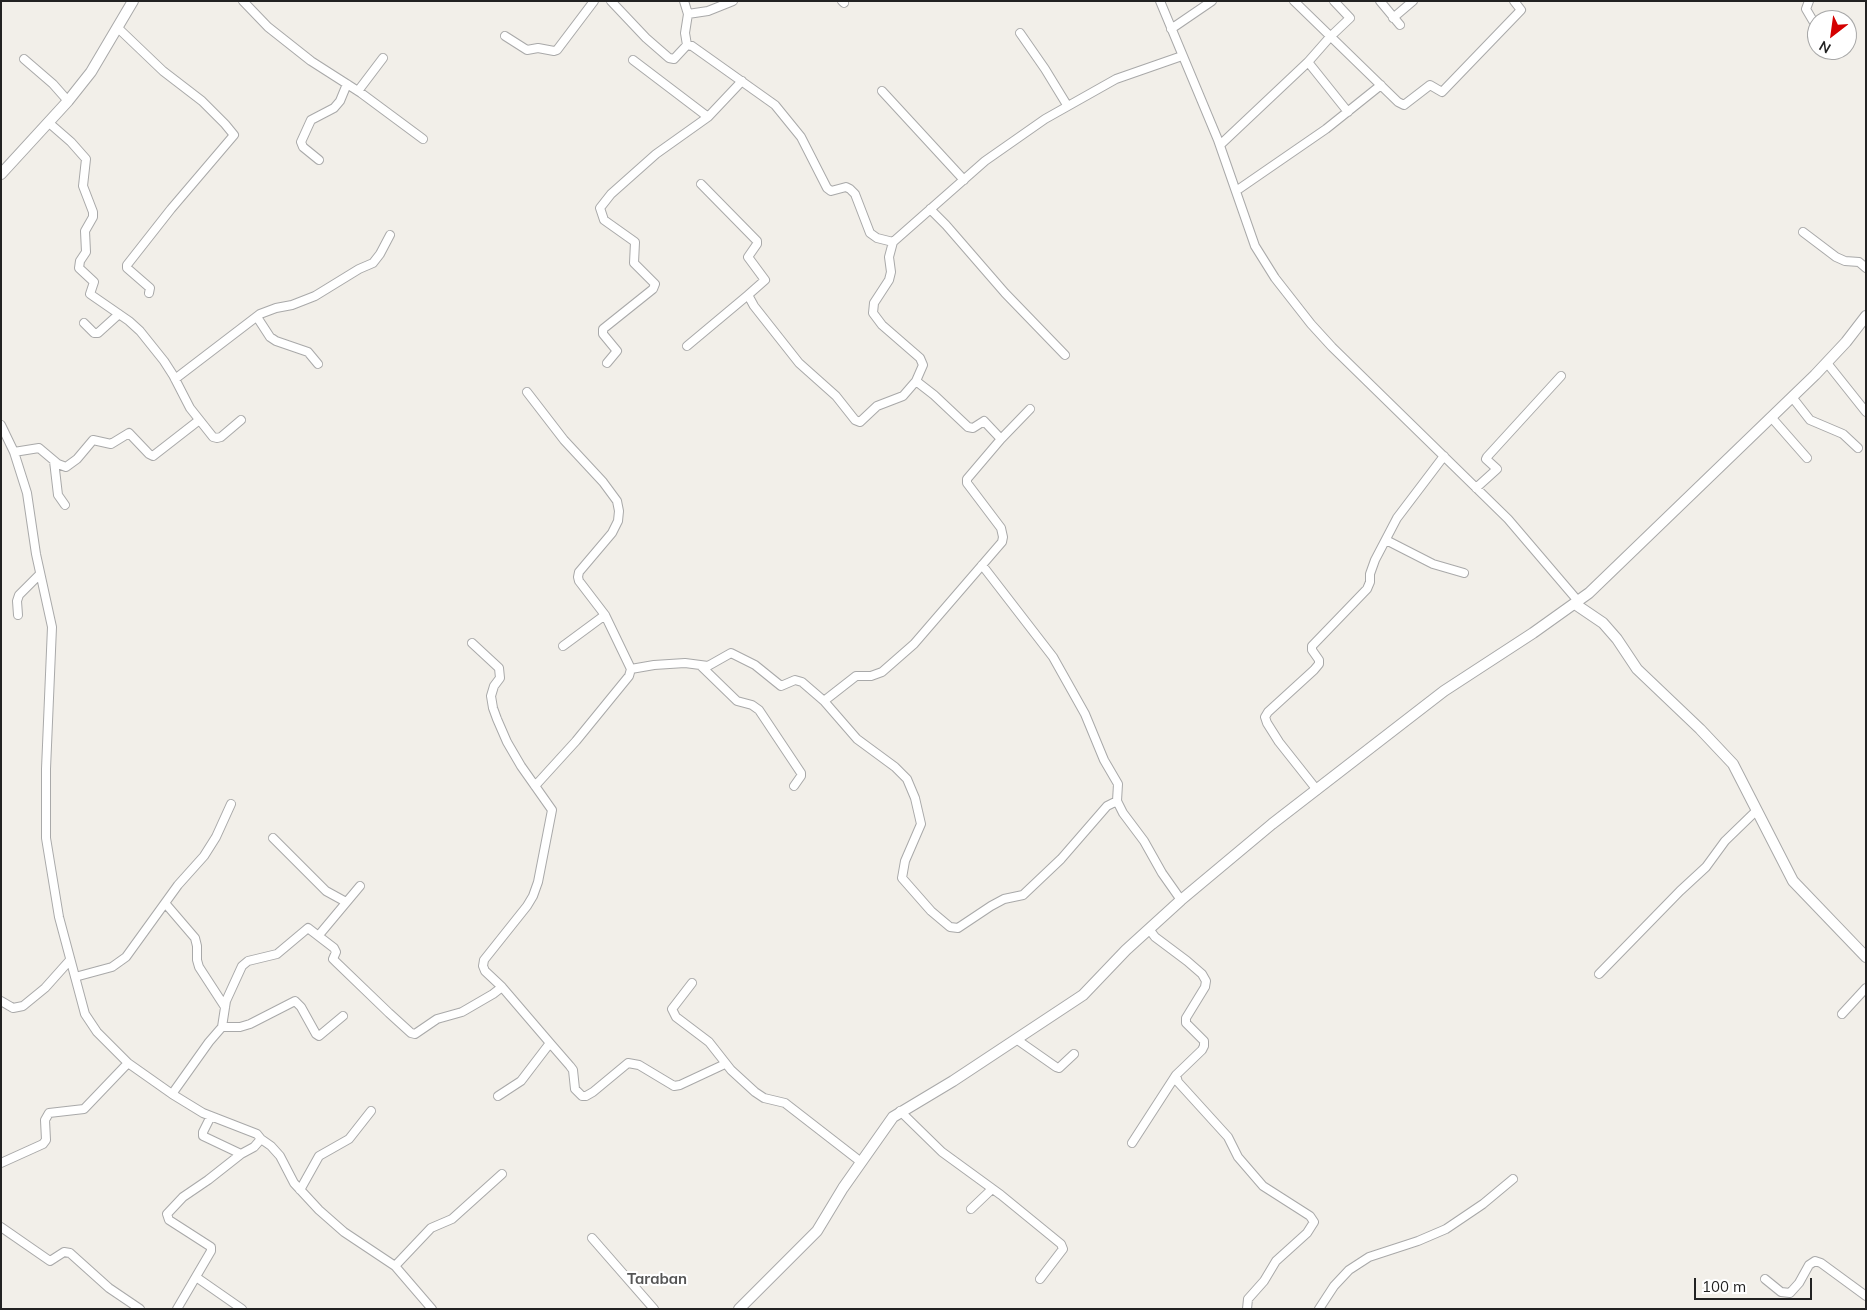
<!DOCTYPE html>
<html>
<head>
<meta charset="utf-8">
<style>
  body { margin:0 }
  #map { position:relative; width:1867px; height:1310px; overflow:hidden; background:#f2efe9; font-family:Mulish,sans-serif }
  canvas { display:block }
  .frame { position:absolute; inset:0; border:2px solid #222; pointer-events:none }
  .north { position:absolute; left:1807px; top:10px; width:50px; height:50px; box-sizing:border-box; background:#fff; border:1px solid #a7a7a7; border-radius:50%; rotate:210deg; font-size:14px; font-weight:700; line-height:20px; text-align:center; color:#222 }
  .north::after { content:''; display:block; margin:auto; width:18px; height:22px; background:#d40000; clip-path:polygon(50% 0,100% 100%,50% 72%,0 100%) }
  .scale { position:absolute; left:1694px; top:1278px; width:118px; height:22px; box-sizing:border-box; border:2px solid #222; border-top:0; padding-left:6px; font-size:15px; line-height:18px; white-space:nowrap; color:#222; -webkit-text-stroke:4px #fff; paint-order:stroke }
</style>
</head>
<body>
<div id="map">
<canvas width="1867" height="1310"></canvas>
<div class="frame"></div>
<div class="north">N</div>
<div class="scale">100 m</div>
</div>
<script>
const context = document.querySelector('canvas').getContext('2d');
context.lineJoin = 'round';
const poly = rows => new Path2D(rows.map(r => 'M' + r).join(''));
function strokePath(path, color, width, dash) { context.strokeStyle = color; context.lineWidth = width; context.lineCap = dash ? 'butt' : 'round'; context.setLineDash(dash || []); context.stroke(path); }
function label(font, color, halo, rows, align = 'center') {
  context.font = font + ' Mulish,sans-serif'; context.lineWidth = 4; context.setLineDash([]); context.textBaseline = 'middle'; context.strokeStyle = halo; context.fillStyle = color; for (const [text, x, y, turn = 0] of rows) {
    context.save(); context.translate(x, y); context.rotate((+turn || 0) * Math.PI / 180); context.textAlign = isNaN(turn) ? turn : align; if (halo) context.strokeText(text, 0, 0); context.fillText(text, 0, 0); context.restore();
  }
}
const minor = poly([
  [243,1,268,27,311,61,361,93,423,139],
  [611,1,646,38,669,58,674,59,687,45,692,46,775,105,801,137,827,188,831,191,846,187,850,189,855,194,870,233,877,238,893,242],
  [684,1,688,14,685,33,687,45],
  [842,1,844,3],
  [1160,1,1218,140,1255,246,1275,278,1311,324,1332,347,1508,519,1578,601],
  [1294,1,1398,102,1404,105,1430,85,1442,92,1521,10,1514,1],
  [1334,1,1350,18,1330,37,1308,62,1348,112],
  [1380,1,1400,25],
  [1809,1,1806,9,1816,26],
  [688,14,708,11,733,1],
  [1393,18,1413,1],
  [118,28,163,71,202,101,225,124,234,135,171,209,127,265,127,268,150,288,149,293],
  [1171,29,1212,1],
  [1020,33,1045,69,1067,105],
  [505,36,527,50,538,48,554,51,557,50,594,1],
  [24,59,53,84,68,101],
  [633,60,708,117],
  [358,91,383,58],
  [882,91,964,180],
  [48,122,71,142,86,159,83,186,93,212,93,217,85,231,86,252,80,261,79,268,94,282,90,294,129,321,140,331,164,361,173,375,190,408,213,437,217,438,221,437,241,420],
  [1220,145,1308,62],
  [319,160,303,147,301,142,311,120,334,108,340,101,347,84],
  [701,184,757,241,757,244,748,257,765,280,748,295,754,306,799,363,836,396,855,420,860,422,877,406,903,396,916,381,923,365,920,358,882,325,873,313,874,303,889,280,891,272,889,257,893,242,985,161,1045,119,1116,79,1182,56],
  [1236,191,1326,129,1381,85],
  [930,209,946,225,1005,293,1065,355],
  [1803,232,1836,257,1845,261,1859,262,1866,268],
  [257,317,270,337,276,341,308,352,318,364],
  [84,323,94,333,98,333,119,314],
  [687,346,748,295],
  [607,363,617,351,603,334,603,329,653,289,655,284,634,263,635,242,604,220,600,208,611,194,656,154,708,117,742,81],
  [1827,363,1866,412],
  [175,379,260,314,276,308,292,305,315,296,359,269,373,263,380,254,390,235],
  [527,392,564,440,603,482,617,501,619,511,618,521,612,533,579,572,578,577,579,581,605,615,631,669,629,676,576,741,535,786],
  [1792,397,1810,420,1843,434,1858,448],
  [1771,417,1807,458],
  [1,425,14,452,27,493,36,554,52,627,46,769,46,838,59,917,85,1014,97,1032,128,1063,172,1094,203,1113,257,1134,261,1139,254,1147,241,1154,208,1180,183,1197,167,1214,169,1220,211,1247,211,1251,177,1309],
  [1001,439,1030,409],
  [14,452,39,448,58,464,66,467,77,459,93,440,111,444,129,433,149,454,153,456,198,421],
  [54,461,58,495,65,505],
  [1476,488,1497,469,1486,459,1487,457,1561,376],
  [1386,540,1433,564,1464,573],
  [982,565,1053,657,1085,714,1104,760,1118,784,1117,801,1123,813,1144,841,1162,873,1181,900],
  [18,615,17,601,19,595,40,574],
  [472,643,499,668,500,678,494,686,491,696,493,708,497,719,507,742,521,766,552,810,538,882,533,896,527,906,484,960,483,966,485,971,502,987],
  [563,646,605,615],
  [702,667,737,701,752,705,759,710,801,773,801,776,794,786],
  [631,669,654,665,685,663,708,666,731,653,755,665,781,686,795,680,802,682,824,701,857,739,895,767,907,779,915,798,921,824,905,861,902,878,931,911,950,927,958,928,991,906,1004,899,1023,895,1061,859,1107,806,1117,801],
  [824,701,856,676,871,676,882,672,914,644,1002,542,1003,537,1001,528,967,483,967,479,1001,439,984,421,973,428,968,427,934,395,916,381],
  [1317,790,1279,742,1267,723,1265,717,1268,712,1314,670,1319,664,1319,660,1312,650,1312,646,1367,589,1370,582,1370,574,1375,560,1397,518,1444,456],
  [273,838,326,891,346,902],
  [165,903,195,938,197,946,197,960,199,967,225,1007],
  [1149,929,1155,937,1187,961,1202,974,1206,981,1205,987,1186,1018,1186,1023,1204,1041,1204,1046,1202,1050,1176,1075,1178,1082,1228,1137,1238,1157,1263,1186,1310,1216,1314,1222,1307,1233,1276,1261,1264,1281,1248,1299,1247,1309],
  [319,935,360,886],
  [1599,974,1680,891,1706,867,1725,841,1756,811],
  [75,977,112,967,126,957,178,885,204,856,216,837,231,804],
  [692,983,672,1009,676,1017,709,1042,731,1070,755,1092,764,1098,785,1103,861,1162],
  [1,1001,13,1008,23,1006,45,988,70,960],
  [1842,1014,1866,988],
  [222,1027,240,1027,250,1024,295,1001,301,1007,316,1034,319,1036,343,1016],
  [1016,1039,1056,1067,1059,1068,1074,1054],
  [550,1043,570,1066,573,1070,575,1089,582,1096,586,1096,593,1092,628,1063,639,1065,674,1086,680,1085,725,1064],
  [172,1094,209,1042,222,1027,226,1001,242,966,248,961,277,954,308,928,334,948,336,952,333,959,336,962,389,1013,411,1033,415,1034,437,1019,462,1012,493,994,502,987,550,1043,521,1081,498,1096],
  [900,1111,942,1152,1001,1195,1061,1244,1063,1249,1040,1279],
  [211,1116,203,1132,203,1136,241,1154],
  [261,1139,271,1146,280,1156,294,1183,319,1210,344,1232,395,1266,432,1309],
  [1132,1143,1176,1075],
  [1,1163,43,1144,46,1140,45,1120,49,1113,84,1109,128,1063],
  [300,1190,319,1156,349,1139,371,1111],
  [971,1209,992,1189],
  [1,1227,50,1261,64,1252,70,1253,109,1288,140,1309],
  [592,1238,654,1309],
  [395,1266,431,1228,452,1219,502,1174],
  [196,1277,242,1309],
  [1765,1279,1781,1292,1790,1293,1799,1283,1809,1265,1815,1261,1821,1263,1866,1296],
  [1319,1309,1334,1286,1349,1270,1369,1257,1418,1241,1446,1229,1483,1204,1513,1179]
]);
const tertiary = poly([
  [1,174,68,101,91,72,133,1],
  [1575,604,1603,623,1617,639,1637,669,1700,729,1733,764,1793,881,1866,957],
  [739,1309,817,1231,843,1188,893,1117,953,1081,1083,995,1126,950,1181,900,1272,824,1444,691,1533,633,1589,593,1815,375,1846,342,1866,316]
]);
const quarterNames = [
  ["Taraban",657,1279]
];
strokePath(minor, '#a9a9a9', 10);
strokePath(tertiary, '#a9a9a9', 12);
strokePath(minor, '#fff', 8);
strokePath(tertiary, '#fff', 10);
label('bold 15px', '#555', '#fff', quarterNames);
</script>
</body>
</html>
